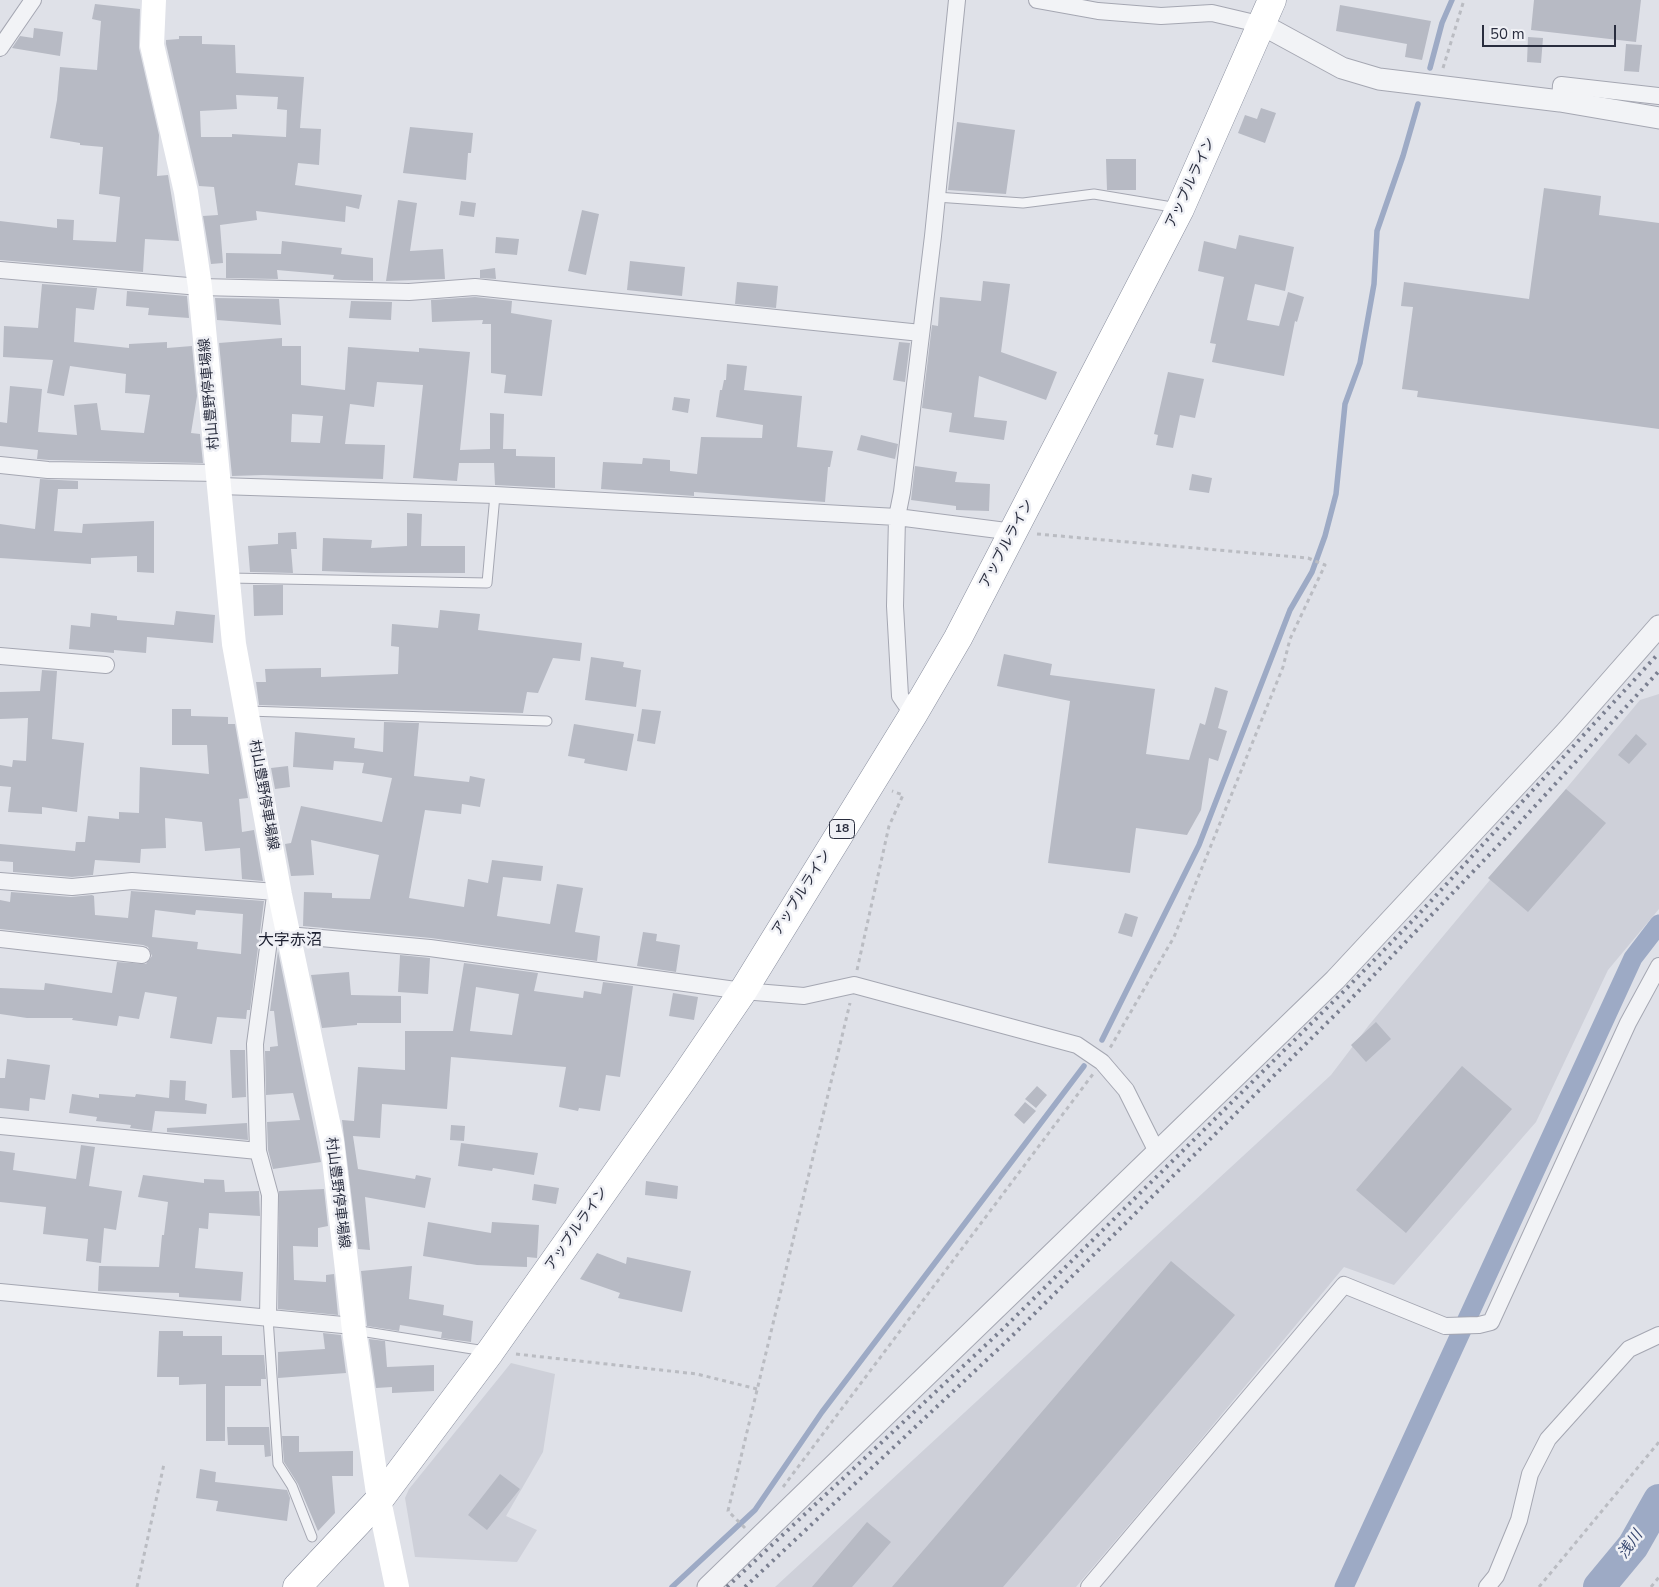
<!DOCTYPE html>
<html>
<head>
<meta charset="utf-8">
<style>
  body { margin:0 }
  #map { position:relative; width:1659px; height:1587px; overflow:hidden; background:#dfe1e8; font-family:"Nunito Sans",sans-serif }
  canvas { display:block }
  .scale { position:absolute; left:1482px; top:25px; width:134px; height:22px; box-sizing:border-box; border:2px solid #292d3e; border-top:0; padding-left:6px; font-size:15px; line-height:18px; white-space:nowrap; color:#292d3e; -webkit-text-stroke:4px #eff0f5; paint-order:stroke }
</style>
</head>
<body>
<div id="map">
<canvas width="1659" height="1587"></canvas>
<div class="scale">50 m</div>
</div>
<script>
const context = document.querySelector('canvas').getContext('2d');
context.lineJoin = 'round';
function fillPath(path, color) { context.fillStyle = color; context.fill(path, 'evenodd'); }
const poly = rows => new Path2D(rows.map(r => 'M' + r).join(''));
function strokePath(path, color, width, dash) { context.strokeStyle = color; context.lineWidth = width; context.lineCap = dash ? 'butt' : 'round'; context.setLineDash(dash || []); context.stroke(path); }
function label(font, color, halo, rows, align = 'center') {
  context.font = font + ' "Nunito Sans","Noto Sans JP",sans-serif'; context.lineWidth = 5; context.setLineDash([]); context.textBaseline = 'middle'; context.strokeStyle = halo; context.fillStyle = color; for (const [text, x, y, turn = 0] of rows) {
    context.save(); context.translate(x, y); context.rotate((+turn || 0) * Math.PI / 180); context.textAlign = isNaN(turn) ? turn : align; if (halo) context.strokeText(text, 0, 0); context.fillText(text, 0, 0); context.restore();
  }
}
const built = poly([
  [1659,694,1659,909,1608,970,1536,1122,1394,1285,1344,1267,1173,1473,1076,1587,775,1587,1331,1075,1369,1025,1640,700],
  [511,1363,555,1374,543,1452,506,1516,537,1530,517,1562,415,1557,405,1498,409,1489]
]);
const stream = poly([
  [1430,68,1442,23,1452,0],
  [1102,1040,1199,845,1290,610,1312,572,1325,536,1336,494,1345,404,1360,363,1374,284,1377,231,1403,156,1418,104],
  [672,1587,755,1510,822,1412,1084,1066]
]);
const canal = poly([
  [1344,1587,1633,958,1659,924]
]);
const river = poly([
  [1599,1587,1633,1546,1659,1500]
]);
const building = poly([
  [1534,0,1641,0,1636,42,1531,30],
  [95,4,140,9,139,48,159,135,157,176,168,175,179,241,145,239,143,272,0,260,0,221,57,228,57,219,74,220,73,240,116,242,120,197,99,194,103,147,80,145,80,143,50,138,57,100,60,67,97,70,101,21,92,19],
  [1340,5,1431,21,1422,60,1405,57,1407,44,1336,31],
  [34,28,63,32,60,56,12,48,20,36,33,38],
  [179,36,202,36,202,44,235,45,236,73,304,77,300,128,321,129,319,165,298,163,295,185,362,195,359,209,346,206,345,222,256,211,257,220,220,225,223,263,211,264,203,216,218,215,214,187,199,186,166,44,166,40,179,39],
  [236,95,278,97,277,109,287,110,286,137,232,134,232,137,201,137,200,111,237,109],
  [1528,37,1543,38,1541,63,1527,62],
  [1626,44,1642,45,1639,72,1624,71],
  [1261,108,1276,113,1265,143,1238,133,1245,115,1257,119],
  [957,122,1015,130,1006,194,948,190],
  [410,127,473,133,471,153,468,153,466,180,403,173],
  [1106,159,1136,159,1136,190,1107,190],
  [1544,188,1601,196,1599,215,1659,223,1659,429,1417,397,1418,391,1402,389,1413,307,1401,306,1404,282,1529,299],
  [398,200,417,203,410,251,443,249,445,279,386,281],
  [461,201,476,203,474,217,459,215],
  [582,210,599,214,586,275,568,271],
  [1239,235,1294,247,1285,291,1255,284,1247,320,1279,326,1288,292,1304,297,1297,322,1295,321,1284,376,1212,362,1216,344,1210,343,1224,277,1198,271,1204,241,1236,249],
  [496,237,519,239,517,255,495,253],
  [282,241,342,248,341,254,373,258,373,281,382,281,342,280,333,279,334,275,277,270,278,279,226,278,226,253,281,254],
  [630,261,685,267,682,296,627,290],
  [495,268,496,279,480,278,480,270],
  [983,281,1010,284,1001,352,1057,372,1046,400,979,376,974,417,1007,421,1004,440,949,432,952,413,922,408,932,325,938,326,940,297,981,301],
  [737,282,778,286,776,308,735,304],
  [42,284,97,288,94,310,76,308,74,342,129,348,129,344,167,342,167,348,192,346,197,396,191,433,200,434,203,463,49,460,37,459,38,450,0,446,0,422,7,423,10,386,42,389,38,432,77,435,74,405,97,403,101,430,144,433,150,395,125,393,126,374,70,366,64,396,47,393,53,360,3,357,4,326,38,328],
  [127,291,187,296,189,318,148,315,149,308,126,306],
  [475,297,512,301,511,313,552,320,542,396,504,393,506,375,491,373,491,324,482,324,483,320,432,322,431,300],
  [215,298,279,299,281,325,217,320],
  [351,301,392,302,391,320,349,318],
  [282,338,282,346,301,346,301,385,345,390,348,347,419,352,419,348,470,352,460,450,490,449,490,413,504,414,503,449,516,449,516,456,555,457,555,488,495,485,494,463,459,463,457,481,413,478,423,385,377,382,374,407,350,404,345,444,385,445,383,479,264,475,232,476,219,343],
  [292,414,323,416,320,443,291,442],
  [899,342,910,343,905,382,893,380],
  [727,364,747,366,744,390,802,396,797,447,833,451,830,467,828,467,825,502,694,492,694,496,601,489,603,462,642,464,643,458,670,460,670,471,697,474,701,437,762,438,763,425,716,417,720,390,722,390,724,380,726,380],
  [1168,372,1204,379,1195,418,1180,415,1173,448,1156,445,1158,435,1154,434],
  [674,397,690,399,688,413,672,410],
  [861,435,898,444,895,459,857,450],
  [915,466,957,472,955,482,990,484,989,511,956,510,956,506,911,500],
  [1192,474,1212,478,1209,493,1189,490],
  [40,479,78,481,78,489,58,489,54,531,82,533,83,524,154,521,154,573,137,572,137,556,91,558,91,564,0,558,0,524,35,529],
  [407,513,422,514,421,546,465,546,465,573,375,573,322,571,323,538,372,540,371,548,407,546],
  [296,532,297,549,291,549,293,573,250,572,248,546,278,544,278,533],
  [253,585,283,585,283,615,254,616],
  [440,610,480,614,478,630,582,643,580,661,553,658,538,693,527,692,523,713,259,705,256,682,266,682,265,669,321,668,321,677,398,674,399,647,391,646,392,624,438,628],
  [176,611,215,615,213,643,147,637,146,653,114,650,114,653,69,649,71,625,90,627,91,613,117,616,117,620,174,625],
  [1004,654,1052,664,1050,675,1155,689,1146,754,1189,760,1200,723,1205,725,1215,687,1228,691,1218,728,1227,731,1218,761,1209,758,1201,810,1187,835,1136,828,1130,873,1048,863,1070,701,997,686],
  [591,657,624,662,623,667,641,670,636,707,585,700],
  [42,670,57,671,52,739,84,743,77,812,42,807,42,814,8,812,11,787,0,786,0,765,12,767,13,760,26,761,28,718,0,719,0,692,40,691],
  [172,709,191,709,191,716,228,717,228,724,235,724,248,798,239,799,242,832,254,830,263,881,242,879,240,848,205,851,202,822,165,818,166,848,141,849,140,863,95,860,93,875,72,877,13,872,13,862,0,861,0,844,75,851,76,842,85,842,88,816,119,819,119,812,139,813,140,767,209,774,207,745,172,745],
  [642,709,661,711,655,744,637,741],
  [384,722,419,723,414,776,469,782,470,776,485,779,480,807,462,804,461,814,425,810,409,898,464,907,468,879,488,883,492,860,543,866,541,881,503,877,497,916,550,924,557,884,583,888,575,932,600,936,597,961,431,938,303,926,304,892,332,893,332,898,370,899,379,855,311,840,314,875,291,876,285,844,291,843,301,806,382,822,392,778,362,773,364,763,334,761,333,770,293,767,295,732,355,738,354,748,383,752],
  [574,724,634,734,627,771,584,763,585,759,568,756],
  [1636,734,1647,744,1629,764,1618,755],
  [288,766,290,787,275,789,271,768],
  [1566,789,1606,823,1528,912,1488,878],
  [131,891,264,901,250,1010,247,1010,246,1019,217,1017,212,1044,170,1038,177,997,145,992,139,1019,119,1016,117,1026,72,1020,73,1018,27,1018,0,1014,0,988,44,990,45,983,112,993,117,962,146,964,152,956,148,947,143,945,0,929,0,900,10,902,11,892,71,897,92,895,94,896,95,915,128,918],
  [155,910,195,915,196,910,243,914,241,954,197,949,198,942,152,937],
  [1125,913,1138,917,1132,937,1118,933],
  [643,932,657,934,656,941,680,945,676,972,637,966],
  [278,951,321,1162,273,1169,268,1150,267,1122,300,1120,293,1093,266,1095,265,1051,270,1051,270,1047,278,1046,274,1011,270,1011],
  [400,955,430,958,428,994,398,992],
  [464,963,538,973,534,991,583,998,584,991,601,994,603,982,633,986,620,1077,606,1075,600,1111,579,1108,578,1111,559,1107,566,1067,451,1057,447,1109,382,1104,380,1138,353,1136,358,1169,415,1179,416,1175,431,1178,425,1208,365,1197,370,1250,358,1249,342,1120,354,1121,358,1067,405,1070,405,1031,453,1031],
  [476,987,519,994,512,1035,470,1031],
  [349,972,351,995,401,996,401,1023,357,1023,357,1025,322,1028,311,975],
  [673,993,698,997,694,1020,669,1016],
  [1376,1022,1391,1039,1366,1062,1351,1045],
  [230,1050,245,1050,246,1097,232,1098],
  [7,1059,50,1065,45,1100,30,1098,29,1111,0,1108,0,1078,5,1078],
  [1462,1066,1512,1109,1406,1233,1356,1190],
  [170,1080,186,1081,185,1100,207,1104,206,1114,155,1111,152,1131,130,1128,131,1125,96,1121,97,1117,69,1113,72,1094,99,1098,99,1094,135,1097,136,1094,169,1098],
  [1037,1086,1047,1095,1036,1108,1025,1099],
  [1025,1102,1036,1111,1024,1124,1014,1115],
  [247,1123,248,1140,167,1132,167,1128],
  [451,1125,465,1126,464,1141,450,1140],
  [461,1143,538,1153,534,1175,493,1168,492,1171,458,1166],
  [81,1145,95,1147,89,1186,122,1191,116,1230,104,1228,101,1263,86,1261,88,1239,43,1234,46,1207,0,1202,0,1151,15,1153,13,1170,76,1179],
  [143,1175,204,1183,204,1179,224,1180,225,1192,259,1191,260,1216,209,1213,208,1229,199,1228,195,1268,243,1272,241,1301,179,1297,179,1293,98,1291,99,1266,159,1267,162,1235,164,1235,168,1202,138,1197],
  [646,1181,678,1186,677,1199,645,1195],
  [534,1184,559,1188,556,1204,532,1200],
  [324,1189,328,1226,318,1228,318,1247,293,1246,294,1280,326,1282,326,1275,334,1274,338,1315,278,1309,279,1191],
  [428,1222,491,1233,492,1222,539,1225,537,1258,527,1257,527,1267,477,1265,423,1256],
  [597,1253,626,1264,627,1257,691,1271,682,1312,618,1298,620,1293,580,1279],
  [1171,1261,1235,1315,1003,1587,892,1587],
  [412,1266,409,1299,444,1305,443,1315,473,1321,471,1342,441,1338,442,1332,400,1325,399,1331,367,1326,361,1271],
  [159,1331,183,1331,183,1336,222,1336,222,1355,264,1355,266,1379,261,1379,261,1386,225,1386,225,1441,206,1441,206,1384,179,1385,179,1377,157,1377],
  [323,1333,341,1335,346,1373,278,1378,278,1352,325,1349],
  [369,1339,385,1341,387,1367,434,1365,434,1391,392,1393,392,1387,376,1388],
  [227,1427,269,1427,271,1456,265,1457,264,1445,228,1445],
  [282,1436,299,1436,299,1452,353,1451,353,1476,332,1476,335,1513,318,1531,298,1484,284,1462],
  [200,1469,216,1472,215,1482,287,1490,290,1498,287,1521,216,1511,218,1501,196,1498],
  [500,1474,520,1489,487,1530,468,1515],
  [867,1522,891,1542,852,1587,812,1587]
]);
const path = poly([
  [1443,68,1464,0],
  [1037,534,1308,558,1325,565,1290,639,1283,667,1174,937,1110,1048],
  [857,970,889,826,903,795,892,791],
  [516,1354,697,1374,757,1389],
  [783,1487,1093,1074],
  [745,1528,728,1511,850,1003],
  [137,1587,164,1464],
  [1539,1587,1659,1442],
  [1651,1587,1659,1577]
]);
const service = poly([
  [936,197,1023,203,1094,194,1178,208],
  [229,578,487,583,495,495],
  [248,711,547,721],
  [268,1318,278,1464,292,1486,312,1537],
  [354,1330,485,1351]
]);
const minor = poly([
  [1037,0,1098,11,1161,16,1212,13,1263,25],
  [0,48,33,0],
  [1560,101,1561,85,1659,96],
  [0,270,200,287,409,292,475,287,921,333],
  [0,465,48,470,218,473],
  [220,486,495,495,897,517,1014,532],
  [0,656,106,665],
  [913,715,900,696,895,606,897,517,902,492,933,236,957,0],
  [0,881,72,887,132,881,276,892],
  [288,935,430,948,743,991,804,996,854,985,1077,1045,1102,1062,1126,1090,1157,1152],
  [0,939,142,955],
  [0,1126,258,1151],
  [0,1292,353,1326],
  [268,1318,270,1195,258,1151,255,1044,275,896],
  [1089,1587,1344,1285,1445,1326,1479,1325,1491,1322,1628,1023,1659,966],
  [1487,1587,1496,1576,1519,1520,1530,1474,1548,1439,1629,1349,1659,1335]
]);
const tertiary = poly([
  [1263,25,1342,68,1379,79,1560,101,1659,118],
  [708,1587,1335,980,1566,732,1659,626]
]);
const secondary = poly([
  [154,0,152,45,186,192,200,287,234,644,280,895,332,1141,354,1330,379,1500,397,1587]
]);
const trunk = poly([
  [297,1587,379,1500,490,1352,683,1079,743,991,913,715,958,638,1180,209,1272,0]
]);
const rail = poly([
  [727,1587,1005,1327,1344,991,1419,914,1659,653],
  [745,1587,1011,1337,1348,1002,1513,830,1659,671]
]);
const shields = [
  [842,829,25]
];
const shieldNames = [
  ["18",842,829]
];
const streetNames = [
  ["アップルライン",1191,183,-65],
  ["村山豊野停車場線",210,394,-95],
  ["アップルライン",1007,544,-62],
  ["村山豊野停車場線",263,795,80],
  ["アップルライン",802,893,-58],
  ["村山豊野停車場線",337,1193,83],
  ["アップルライン",577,1229,-55]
];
const waterNames = [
  ["浅川",1631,1545,-55]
];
const quarterNames = [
  ["大字赤沼",290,941]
];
fillPath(built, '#ced0d9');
strokePath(stream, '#9daac5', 5.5);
strokePath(canal, '#9daac5', 19);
strokePath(river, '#9daac5', 32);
fillPath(building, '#b7bac4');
strokePath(service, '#a5a7b2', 11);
strokePath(minor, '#a5a7b2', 18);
strokePath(tertiary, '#a5a7b2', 23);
strokePath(trunk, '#888d9d', 29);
strokePath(path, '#babcc2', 3, [4, 4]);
strokePath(service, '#f2f3f6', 9);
strokePath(minor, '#f2f3f6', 16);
strokePath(tertiary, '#f2f3f6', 21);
strokePath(secondary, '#fff', 24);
strokePath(trunk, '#fff', 28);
strokePath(rail, '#7a7f90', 4, [2.5, 5]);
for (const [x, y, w] of shields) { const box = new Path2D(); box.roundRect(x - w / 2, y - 9.5, w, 19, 4); context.fillStyle = '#eff0f5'; context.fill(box); strokePath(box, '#292d3e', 1); }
label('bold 12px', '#292d3e', null, shieldNames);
label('14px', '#292d3e', '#eff0f5', streetNames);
label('italic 15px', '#36466f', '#eff0f5', waterNames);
label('16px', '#1c1f2f', '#eff0f5', quarterNames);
</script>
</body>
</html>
